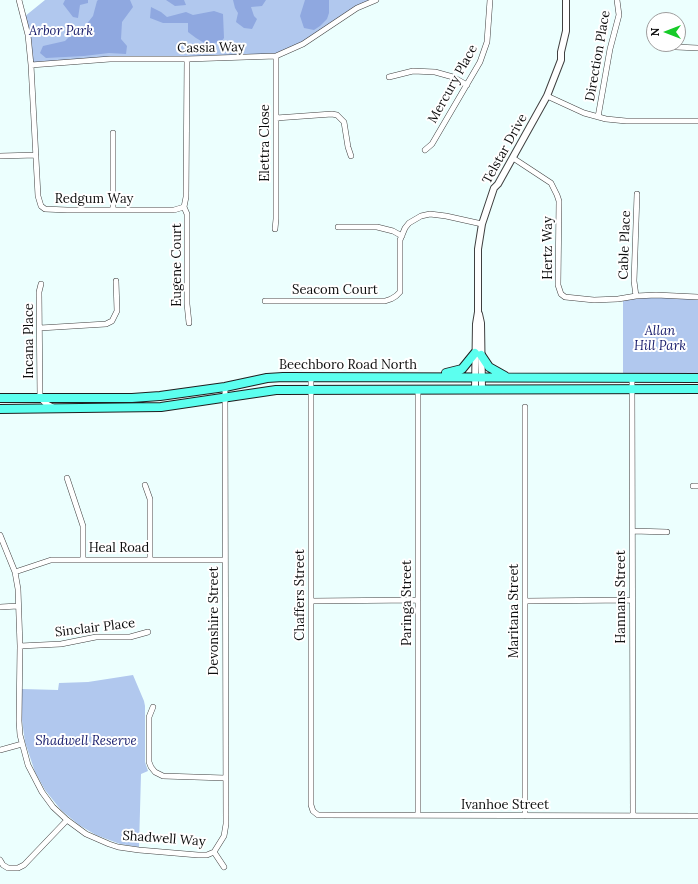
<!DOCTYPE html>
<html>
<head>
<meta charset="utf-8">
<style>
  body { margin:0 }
  #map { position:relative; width:698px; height:884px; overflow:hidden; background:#ecfffe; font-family:Lora,serif }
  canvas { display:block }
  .north { position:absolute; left:646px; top:12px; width:40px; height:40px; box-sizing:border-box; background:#fff; border:1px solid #9e9e9e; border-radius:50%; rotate:270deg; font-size:11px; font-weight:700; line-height:16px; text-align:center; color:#0d0d0d }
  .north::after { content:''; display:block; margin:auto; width:14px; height:18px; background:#16cb28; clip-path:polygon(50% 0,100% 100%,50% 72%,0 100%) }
</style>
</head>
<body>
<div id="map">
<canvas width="698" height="884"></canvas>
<div class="north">N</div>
</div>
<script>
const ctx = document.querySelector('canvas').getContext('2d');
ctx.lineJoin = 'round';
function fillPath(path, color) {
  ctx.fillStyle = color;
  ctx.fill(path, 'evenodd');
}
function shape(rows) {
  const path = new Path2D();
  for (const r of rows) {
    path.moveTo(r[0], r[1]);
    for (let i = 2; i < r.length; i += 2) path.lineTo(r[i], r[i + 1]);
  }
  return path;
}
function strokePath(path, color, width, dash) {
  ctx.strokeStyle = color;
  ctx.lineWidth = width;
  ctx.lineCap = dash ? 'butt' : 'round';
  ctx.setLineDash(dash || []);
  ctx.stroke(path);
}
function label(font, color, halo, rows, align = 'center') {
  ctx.font = font + ' Lora,serif';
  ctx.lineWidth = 4;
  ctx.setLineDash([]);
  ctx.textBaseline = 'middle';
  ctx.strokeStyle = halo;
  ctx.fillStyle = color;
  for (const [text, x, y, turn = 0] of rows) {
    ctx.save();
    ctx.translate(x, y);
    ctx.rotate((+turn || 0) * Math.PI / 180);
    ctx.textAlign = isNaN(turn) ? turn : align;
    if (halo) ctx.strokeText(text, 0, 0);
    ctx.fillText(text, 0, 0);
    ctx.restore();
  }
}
fillPath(shape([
  [45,0,376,0,365,4,284,54,110,59,31,65,24,17],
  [636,296,698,297,698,378,623,378,623,298],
  [133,675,144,701,145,706,145,762,148,771,141,774,139,847,120,844,96,835,79,825,61,810,45,790,35,772,25,742,22,720,22,689,58,690,59,683,88,682]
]), '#b1c8ee');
fillPath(shape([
  [65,0,88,0,88,3,80,5,78,18,73,17,63,4],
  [98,0,130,0,133,7,122,22,121,39,127,46,126,54,109,53,84,56,46,58,40,53,43,46,65,41,69,37,78,35,93,16,97,1],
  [166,0,184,0,186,5,175,6],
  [233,0,266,0,262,6,251,7,254,16,257,19,252,29,244,28,236,22,238,13,235,8],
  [305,0,329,0,329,13,327,19,320,26,314,30,304,28,300,16],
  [151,7,161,12,167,17,186,12,193,15,214,11,223,14,224,38,221,42,206,44,196,38,188,32,188,23,163,23,150,18]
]), '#8fa8e0');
const minor = shape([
  [19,0,28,35,31,65,38,196,41,206,45,209,67,210,174,210,184,207,186,197,187,59],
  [676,47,698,48],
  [31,65,110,59,187,59,276,56,303,44,357,8,376,0],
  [389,77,413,71,435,72,453,77,467,85],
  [547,96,584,113,606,119,626,121,698,121],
  [598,117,610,49,619,15,617,0],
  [276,118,332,114,337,115,344,122,348,147,351,156],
  [113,133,113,210],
  [425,150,432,144,480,62,487,42,490,0],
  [0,156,36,155],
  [513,158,551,183,557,195,559,201,558,285,561,294,565,297,594,300,618,299,636,296,656,295,698,297],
  [184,207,187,214,187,304,189,323],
  [338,227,377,227,393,231,402,236],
  [275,229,276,219,276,56],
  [636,296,634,281,637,194],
  [265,301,385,301,391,299,396,296,400,292,400,240,405,228,409,223,421,216,430,214,446,216,482,224],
  [40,328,106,324,112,321,117,311,116,281],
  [311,378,311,805,313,811,318,815,323,815,698,816],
  [632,378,633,816],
  [40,398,39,292,41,284],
  [40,398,45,403,53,407],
  [525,407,525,816],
  [67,478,83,526,83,559],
  [145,485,150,499,150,559],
  [693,486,698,486],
  [633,531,667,532],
  [0,535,15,572,18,589,20,646,19,721,20,735,28,765,42,792,53,807,67,820,86,834,109,844,118,847,139,850,198,855,207,855,214,852,224,836,226,824,225,387],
  [15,572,51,560,225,560],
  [311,601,418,600],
  [525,601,632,600],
  [0,607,18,606],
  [20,646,61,644,96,637,130,637,148,632],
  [153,707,149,717,149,762,151,767,155,772,163,776,225,778],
  [0,750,22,744],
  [418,815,418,390],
  [214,852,224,867],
  [0,860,3,865,8,868,18,868,24,865,67,820]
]);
const tertiary = shape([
  [479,314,481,323,482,389],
  [475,389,476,324,478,312,478,249,482,224,494,188,498,184,547,96,561,60,561,52,566,31,566,0]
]);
const primary = shape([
  [481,355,489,367,505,376],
  [446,373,462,369,475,353],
  [0,398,132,398,160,396,225,387,267,378,283,377,698,378],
  [0,409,161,407,276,390,698,389]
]);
strokePath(minor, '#404040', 6);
strokePath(tertiary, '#404040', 8);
strokePath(primary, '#1e1e1e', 10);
strokePath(minor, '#fff', 5);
strokePath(tertiary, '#fff', 6);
strokePath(primary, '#5cffef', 8);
label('italic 13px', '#161b6b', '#fff', [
  ["Arbor Park",61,31],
  ["Allan",660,331],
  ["Hill Park",660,346],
  ["Shadwell Reserve",86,741]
]);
label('13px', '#0d0d0d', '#fff', [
  ["Cassia Way",211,48,-1],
  ["Direction Place",598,56,-80],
  ["Mercury Place",453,84,-61],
  ["Elettra Close",265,143,-90],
  ["Telstar Drive",505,149,-61],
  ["Redgum Way",94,199],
  ["Cable Place",625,245,-88],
  ["Hertz Way",548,248,-90],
  ["Eugene Court",177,265,-90],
  ["Seacom Court",335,290],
  ["Incana Place",29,341,-90],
  ["Beechboro Road North",348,365],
  ["Heal Road",119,548],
  ["Chaffers Street",300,595,-90],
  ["Hannans Street",621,597,-90],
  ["Paringa Street",407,603,-90],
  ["Maritana Street",514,611,-90],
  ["Devonshire Street",214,621,-90],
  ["Sinclair Place",95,628,-7],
  ["Ivanhoe Street",505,805],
  ["Shadwell Way",164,839,4]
]);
</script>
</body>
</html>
